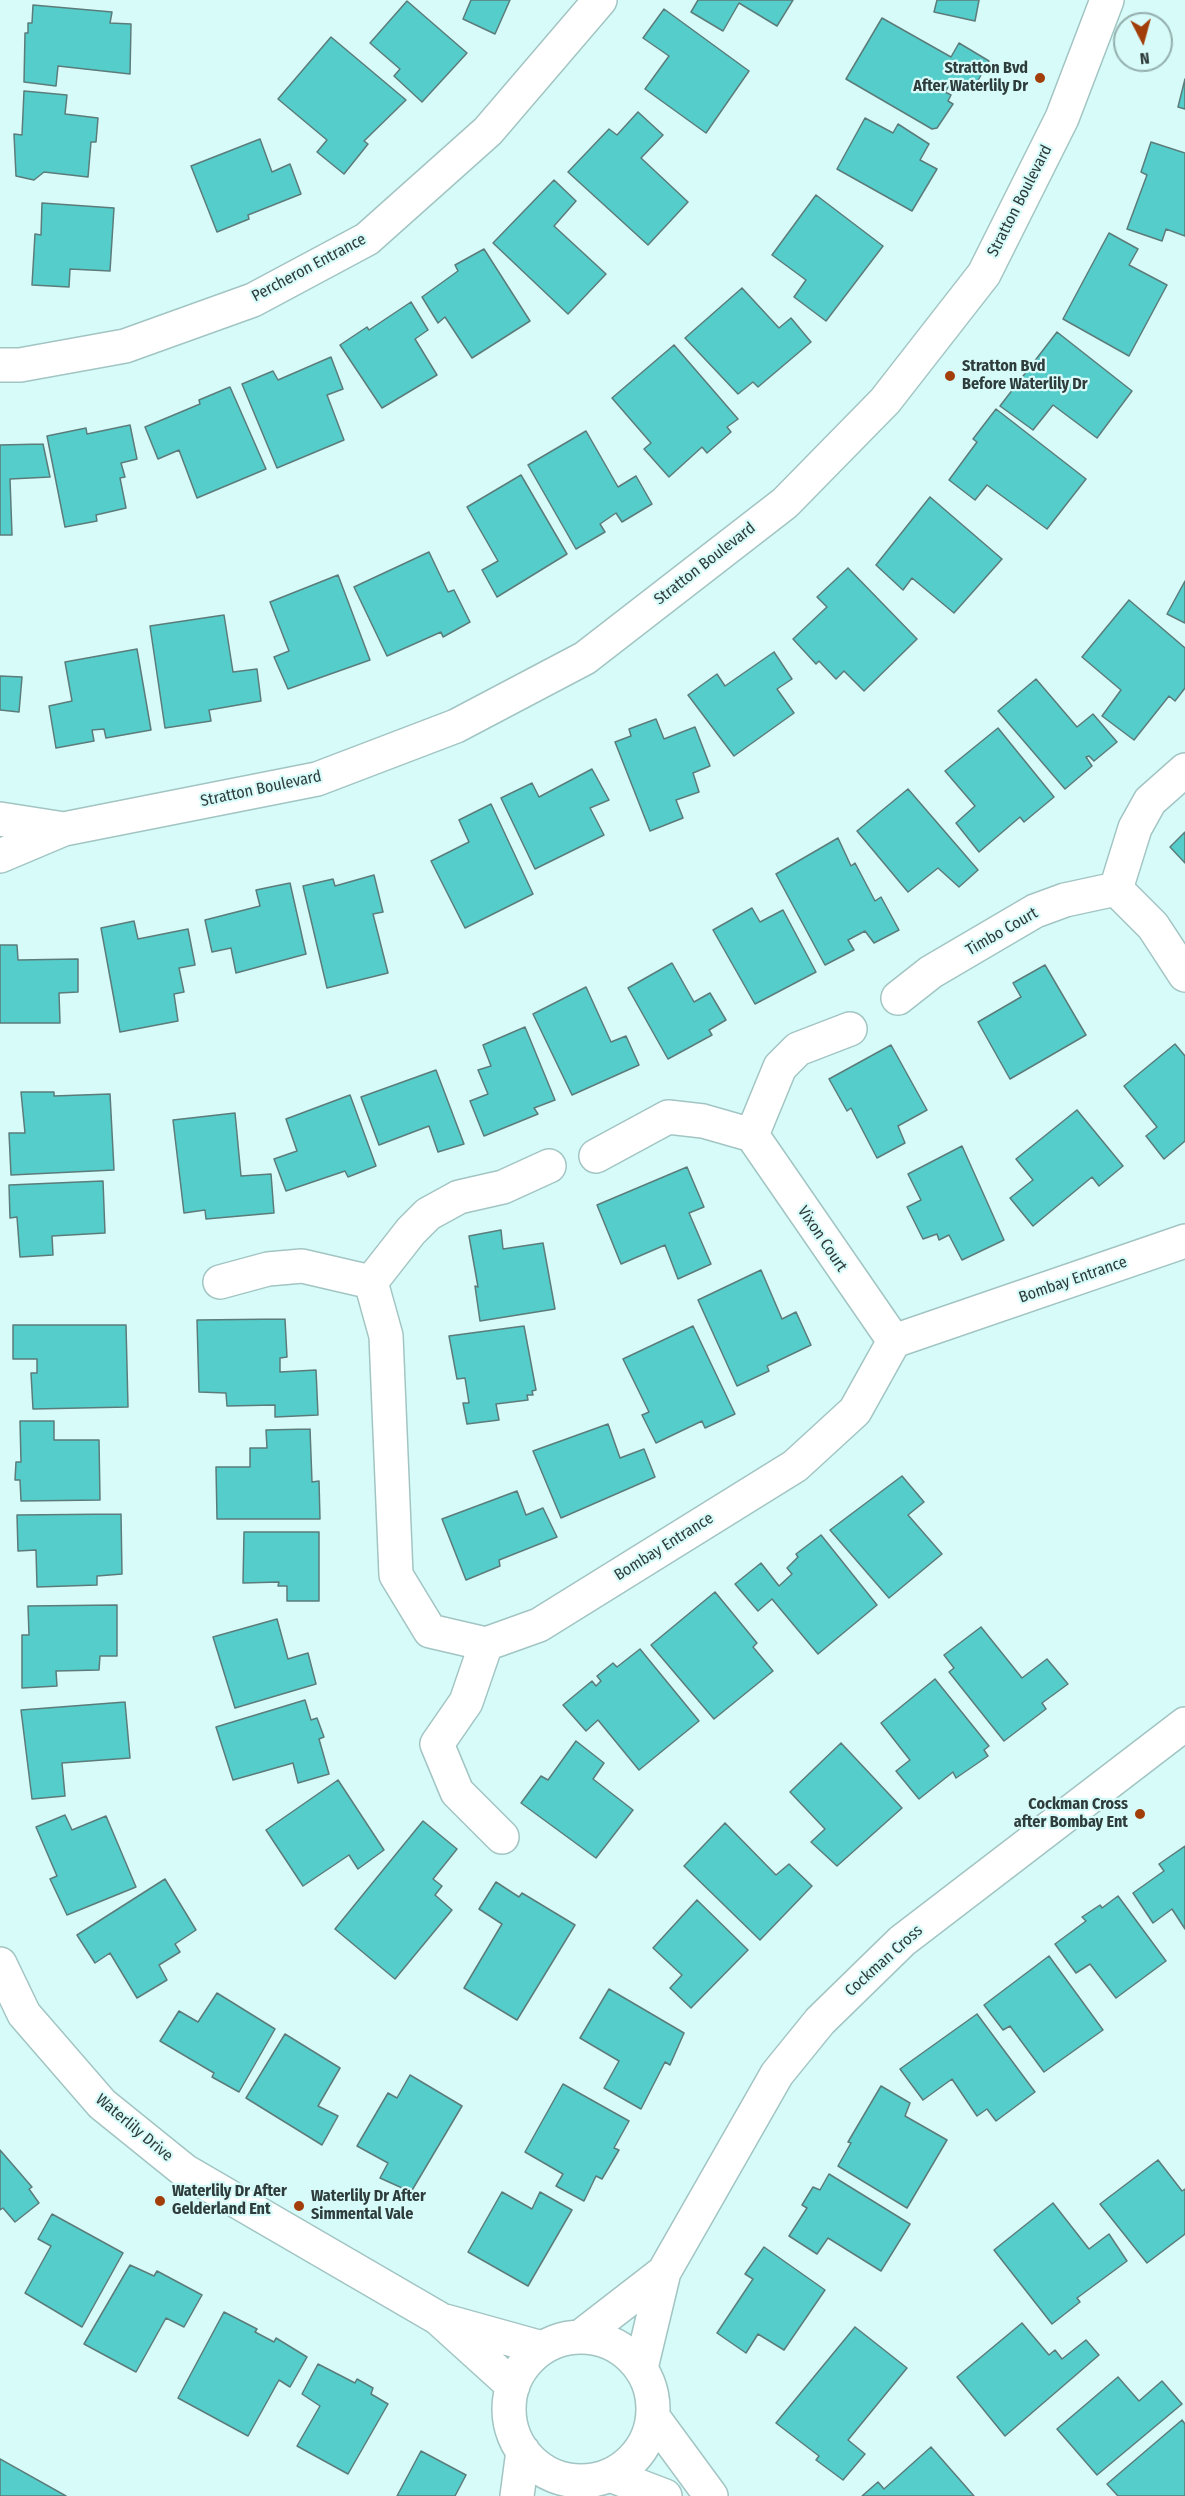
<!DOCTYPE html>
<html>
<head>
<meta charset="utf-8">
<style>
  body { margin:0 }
  #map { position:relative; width:1185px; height:2496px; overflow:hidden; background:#d7fbf9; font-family:"Fira Sans Condensed",sans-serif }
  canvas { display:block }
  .north { position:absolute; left:1113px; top:12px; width:60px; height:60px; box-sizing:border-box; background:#d7fbf9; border:2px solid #93afad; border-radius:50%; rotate:174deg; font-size:16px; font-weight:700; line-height:24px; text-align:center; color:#2e3c3b }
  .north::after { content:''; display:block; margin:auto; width:21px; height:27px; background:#a23e09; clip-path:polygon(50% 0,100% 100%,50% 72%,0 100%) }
</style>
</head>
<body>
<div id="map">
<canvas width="1185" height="2496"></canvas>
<div class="north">N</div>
</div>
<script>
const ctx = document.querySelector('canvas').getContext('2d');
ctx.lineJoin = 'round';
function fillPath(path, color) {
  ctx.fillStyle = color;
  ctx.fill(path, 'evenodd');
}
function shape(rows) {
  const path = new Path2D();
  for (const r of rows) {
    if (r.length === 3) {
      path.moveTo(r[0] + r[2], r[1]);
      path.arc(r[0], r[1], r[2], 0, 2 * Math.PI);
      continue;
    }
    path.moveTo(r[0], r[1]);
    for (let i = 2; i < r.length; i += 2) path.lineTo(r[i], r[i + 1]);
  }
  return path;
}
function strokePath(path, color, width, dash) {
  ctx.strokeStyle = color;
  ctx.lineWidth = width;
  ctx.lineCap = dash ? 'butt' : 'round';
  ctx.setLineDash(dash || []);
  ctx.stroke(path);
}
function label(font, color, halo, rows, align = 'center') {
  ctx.font = font + ' "Fira Sans Condensed",sans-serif';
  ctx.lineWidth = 4.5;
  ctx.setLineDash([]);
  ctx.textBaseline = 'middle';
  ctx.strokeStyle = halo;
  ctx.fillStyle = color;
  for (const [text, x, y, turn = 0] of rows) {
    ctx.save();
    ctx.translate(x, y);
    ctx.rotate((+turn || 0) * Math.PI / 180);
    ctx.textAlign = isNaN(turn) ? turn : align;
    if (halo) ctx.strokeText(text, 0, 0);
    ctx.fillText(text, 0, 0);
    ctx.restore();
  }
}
const building = shape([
  [471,0,510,0,495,34,463,19,471,0],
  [698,0,793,0,777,26,739,3,723,31,691,12,698,0],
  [937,0,979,0,975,21,934,12,937,0],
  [407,1,467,53,422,102,394,76,400,69,370,43,407,1],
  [33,5,112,12,110,23,131,24,130,74,58,66,56,86,24,82,25,33,28,33,28,23,32,23,33,5],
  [664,9,749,71,706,133,645,89,669,56,643,38,664,9],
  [882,18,951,57,959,43,989,61,972,91,952,81,945,92,951,95,948,101,953,104,937,128,932,129,846,79,882,18],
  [331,37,406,100,364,141,368,144,344,174,317,152,327,140,278,99,331,37],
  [1185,79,1185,109,1178,107,1185,79],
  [24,91,67,95,65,114,98,118,96,142,91,142,88,177,44,172,34,180,16,176,14,134,22,135,24,91],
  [638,112,663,135,641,158,688,202,648,245,568,172,609,129,617,135,638,112],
  [865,118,893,133,898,124,929,144,920,160,937,169,912,211,837,169,865,118],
  [260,139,272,172,290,164,301,194,248,215,249,219,217,232,191,166,260,139],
  [1151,142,1185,153,1185,236,1166,229,1162,241,1127,229,1147,175,1141,172,1151,142],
  [554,180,576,201,554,226,606,274,568,314,493,243,554,180],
  [816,195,883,246,826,321,794,297,806,280,772,255,816,195],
  [42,203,114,208,110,271,70,269,69,287,32,285,35,234,41,235,42,203],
  [1109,233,1138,249,1129,265,1167,285,1129,356,1063,319,1109,233],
  [484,249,530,321,472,358,445,317,438,323,422,297,458,271,455,265,484,249],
  [742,288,779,328,791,318,811,342,758,387,753,382,738,394,685,338,742,288],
  [411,302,428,330,415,339,437,375,382,408,340,345,367,327,369,330,411,302],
  [1057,332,1132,391,1097,438,1053,405,1033,430,1000,406,1057,332],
  [674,345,738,419,727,427,731,432,707,453,702,447,669,477,644,449,651,443,612,398,674,345],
  [331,357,343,389,327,395,344,440,277,468,242,384,273,371,278,380,331,357],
  [230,387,266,469,197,498,179,450,158,459,145,427,200,404,199,400,230,387],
  [996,409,1086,479,1047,529,987,485,975,500,949,480,977,442,973,439,996,409],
  [130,425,137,459,121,463,125,477,120,478,126,508,96,515,97,521,65,527,47,436,86,428,87,434,130,425],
  [586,431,618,487,636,476,652,504,622,522,616,513,600,524,605,532,576,549,528,465,586,431],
  [43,444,50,477,10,479,12,535,0,535,0,445,43,444],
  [521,475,567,554,497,597,482,570,498,561,467,507,521,475],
  [930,497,1002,559,954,613,912,578,903,590,876,565,930,497],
  [429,552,448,592,454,590,470,622,443,637,441,632,387,656,354,587,429,552],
  [848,568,917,639,864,691,844,671,836,679,819,661,816,664,793,639,827,607,817,597,848,568],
  [338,575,370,660,288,689,274,657,289,651,270,602,338,575],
  [1185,581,1185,623,1167,614,1185,581],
  [1129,600,1185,648,1185,688,1175,701,1169,696,1134,740,1102,716,1121,690,1082,657,1129,600],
  [224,615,233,672,257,669,261,701,209,710,211,721,165,728,150,626,224,615],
  [137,649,151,730,106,738,104,729,92,730,94,741,56,748,49,706,72,701,65,662,137,649],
  [774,652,792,679,777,689,794,713,734,756,688,695,717,674,725,686,774,652],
  [0,676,22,677,19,712,0,710,0,676],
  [1036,679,1077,727,1093,714,1117,742,1094,761,1089,756,1086,757,1092,766,1065,789,998,711,1036,679],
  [656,719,664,739,695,727,710,766,693,773,699,792,676,800,683,818,650,831,615,742,631,736,629,729,656,719],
  [998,728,1054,797,1024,822,1020,817,979,852,956,823,975,806,945,771,998,728],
  [592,769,609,800,590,808,604,835,535,869,501,798,532,783,539,797,592,769],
  [908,789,978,870,959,887,938,868,908,892,857,831,908,789],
  [491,804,533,894,465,928,431,861,469,842,459,820,491,804],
  [1185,832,1185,863,1170,847,1185,832],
  [838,838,851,866,855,863,875,901,881,897,899,930,874,943,865,931,848,940,854,950,825,965,776,874,838,838],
  [374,875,383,912,373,914,388,973,327,988,303,886,333,879,335,886,374,875],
  [290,883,306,954,236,973,231,948,212,952,205,920,260,906,256,890,290,883],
  [752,908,760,922,783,910,816,972,755,1004,713,930,752,908],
  [134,921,138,939,188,929,195,965,179,968,184,992,174,994,178,1021,120,1032,101,928,134,921],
  [0,945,17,945,18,960,78,959,78,992,59,993,60,1023,0,1023,0,945],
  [672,963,694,1002,710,993,726,1020,709,1030,712,1035,668,1059,628,988,672,963],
  [1045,965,1086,1035,1010,1079,978,1022,1021,997,1013,983,1045,965],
  [586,987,611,1042,626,1036,639,1065,572,1095,533,1014,586,987],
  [525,1027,555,1100,534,1108,538,1114,484,1136,470,1101,488,1094,478,1070,491,1066,483,1045,525,1027],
  [1175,1044,1185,1056,1185,1141,1164,1159,1146,1136,1157,1127,1124,1086,1175,1044],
  [891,1045,927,1110,898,1126,905,1143,877,1158,851,1108,847,1111,829,1079,891,1045],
  [436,1070,464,1144,438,1152,429,1126,379,1145,361,1097,436,1070],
  [21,1092,54,1092,54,1096,110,1094,114,1170,11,1175,9,1133,25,1133,21,1092],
  [350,1095,376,1166,348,1177,345,1171,286,1191,274,1159,297,1151,286,1119,350,1095],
  [1077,1110,1123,1166,1099,1186,1092,1177,1033,1226,1010,1198,1033,1180,1016,1159,1077,1110],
  [235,1113,241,1176,271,1174,274,1213,206,1219,205,1210,184,1213,173,1120,235,1113],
  [962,1146,1004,1240,962,1260,949,1235,939,1240,937,1234,923,1239,907,1207,921,1200,908,1174,962,1146],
  [687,1167,704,1207,689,1213,711,1264,678,1279,665,1245,621,1264,597,1205,687,1167],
  [103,1181,105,1233,52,1236,53,1255,20,1257,17,1217,10,1218,9,1185,103,1181],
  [501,1230,503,1249,543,1243,555,1309,480,1321,475,1286,478,1287,469,1236,501,1230],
  [761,1270,782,1319,796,1312,811,1345,767,1366,769,1371,737,1386,698,1300,761,1270],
  [285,1319,287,1357,280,1358,280,1372,316,1370,318,1415,275,1417,275,1405,227,1406,226,1393,199,1392,197,1320,285,1319],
  [13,1325,126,1325,128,1407,33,1409,31,1373,37,1373,37,1359,13,1359,13,1325],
  [524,1326,536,1390,532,1391,533,1395,527,1395,528,1400,496,1404,499,1420,467,1424,463,1403,469,1403,465,1378,457,1379,449,1336,524,1326],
  [693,1326,735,1414,705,1428,702,1421,656,1443,642,1415,649,1412,623,1359,693,1326],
  [20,1421,54,1421,54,1440,99,1440,100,1500,21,1501,20,1480,15,1480,16,1462,21,1462,20,1421],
  [608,1424,620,1458,644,1449,655,1477,561,1518,533,1451,608,1424],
  [310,1429,312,1482,319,1481,320,1519,217,1519,216,1467,250,1467,250,1448,267,1448,266,1430,310,1429],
  [902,1476,924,1502,908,1515,942,1554,889,1598,830,1530,902,1476],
  [517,1491,526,1515,543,1508,557,1537,499,1560,500,1566,466,1580,442,1519,517,1491],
  [121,1514,122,1574,97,1576,97,1585,37,1587,36,1550,18,1551,17,1515,121,1514],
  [244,1532,319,1532,319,1601,287,1601,287,1586,278,1586,279,1582,243,1583,244,1532],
  [821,1535,877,1605,818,1654,772,1599,758,1611,735,1584,761,1563,779,1586,792,1574,787,1568,798,1557,796,1554,821,1535],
  [715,1592,757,1643,753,1647,773,1671,714,1719,651,1645,715,1592],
  [117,1605,117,1656,100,1656,99,1670,56,1671,57,1686,22,1688,22,1635,29,1635,28,1606,117,1605],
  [277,1619,288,1659,308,1653,316,1684,235,1708,213,1637,277,1619],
  [981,1627,1022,1678,1047,1659,1068,1684,1042,1703,1046,1709,1004,1741,949,1672,954,1668,944,1655,981,1627],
  [640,1649,699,1721,639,1770,598,1720,586,1731,563,1705,592,1681,596,1686,601,1681,597,1676,613,1663,617,1667,640,1649],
  [935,1679,989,1746,984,1750,988,1756,956,1778,953,1772,919,1799,896,1771,910,1760,881,1723,935,1679],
  [305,1700,311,1720,317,1718,324,1737,319,1739,329,1774,298,1783,293,1763,233,1780,216,1727,305,1700],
  [125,1702,130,1758,62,1763,65,1796,32,1799,21,1710,125,1702],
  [576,1741,604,1763,593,1779,633,1810,596,1858,521,1803,541,1776,548,1780,576,1741],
  [841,1743,902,1808,837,1866,811,1842,825,1829,790,1792,841,1743],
  [338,1780,384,1850,358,1869,349,1855,303,1886,266,1830,338,1780],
  [65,1815,72,1830,106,1816,136,1887,67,1915,50,1879,57,1876,36,1827,65,1815],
  [423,1821,457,1849,433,1879,442,1886,435,1895,452,1910,395,1979,335,1929,423,1821],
  [725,1823,776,1875,789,1864,812,1886,760,1940,684,1866,725,1823],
  [1185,1846,1185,1929,1172,1909,1153,1923,1133,1893,1164,1871,1159,1864,1185,1846],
  [165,1879,196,1930,175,1944,180,1952,159,1965,167,1980,137,1998,110,1953,95,1963,77,1935,165,1879],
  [496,1882,519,1897,522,1893,575,1925,517,2020,464,1988,502,1924,479,1909,496,1882],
  [1118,1896,1166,1961,1116,1998,1090,1964,1076,1973,1055,1944,1086,1921,1082,1917,1100,1905,1102,1908,1118,1896],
  [697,1900,748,1950,691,2008,670,1988,682,1975,653,1948,697,1900],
  [1049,1956,1103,2030,1044,2072,1010,2026,1003,2030,984,2005,1049,1956],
  [609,1989,684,2033,670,2065,665,2062,641,2109,604,2088,619,2061,580,2038,609,1989],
  [217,1993,275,2029,239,2092,212,2077,214,2073,160,2041,179,2011,198,2022,217,1993],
  [977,2014,1035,2092,996,2121,987,2109,977,2116,952,2079,923,2100,900,2069,977,2014],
  [285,2034,340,2068,318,2106,338,2116,322,2145,246,2098,285,2034],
  [410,2075,462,2106,411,2192,380,2178,388,2163,357,2146,388,2093,397,2098,410,2075],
  [563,2084,629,2121,614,2148,619,2150,602,2179,596,2176,584,2201,556,2186,563,2174,525,2152,563,2084],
  [881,2086,910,2103,905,2116,947,2140,907,2208,838,2166,851,2143,848,2142,881,2086],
  [0,2150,32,2187,29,2189,39,2203,15,2222,3,2208,0,2210,0,2150],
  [1158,2160,1182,2191,1185,2189,1185,2234,1147,2263,1100,2204,1158,2160],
  [829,2174,910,2224,881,2271,828,2238,817,2254,789,2236,807,2208,802,2205,813,2187,820,2190,829,2174],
  [502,2192,532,2209,540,2192,572,2210,528,2286,468,2252,502,2192],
  [1053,2203,1089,2249,1109,2234,1127,2261,1077,2298,1080,2302,1052,2324,994,2250,1053,2203],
  [52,2214,123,2253,82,2327,25,2293,51,2246,38,2239,52,2214],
  [764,2247,825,2290,784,2350,758,2334,746,2353,717,2333,753,2279,745,2274,764,2247],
  [130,2265,154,2276,157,2271,202,2295,184,2327,166,2318,136,2372,84,2344,130,2265],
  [224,2312,257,2329,255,2332,274,2342,276,2338,307,2357,290,2387,279,2380,248,2436,178,2398,224,2312],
  [1022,2323,1049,2355,1055,2350,1062,2359,1086,2340,1099,2355,1005,2436,957,2377,1022,2323],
  [855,2327,907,2368,848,2440,865,2454,843,2480,816,2460,819,2456,776,2423,855,2327],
  [318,2364,355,2383,357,2379,373,2388,371,2394,388,2404,348,2474,297,2446,320,2406,302,2394,318,2364],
  [1118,2377,1139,2401,1162,2381,1182,2404,1097,2475,1057,2429,1118,2377],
  [1182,2420,1185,2424,1185,2496,1118,2496,1107,2484,1182,2420],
  [931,2447,974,2496,862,2496,878,2482,884,2489,931,2447],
  [421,2451,466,2475,455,2496,397,2496,421,2451],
  [0,2459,66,2496,0,2496,0,2459]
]);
fillPath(building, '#55cecb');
strokePath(building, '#5b7c7a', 1.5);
const minor = shape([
  [0,365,20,365,125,346,253,300,367,239,488,131,600,0],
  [0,819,64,829],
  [0,856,64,829,317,779,456,726,585,658,785,503,885,401,984,274,1062,118,1107,0],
  [1116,889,1135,828,1150,801,1185,770],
  [1116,889,1153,926,1185,975],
  [898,998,931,972,1035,911,1065,900,1116,889],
  [752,1135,780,1067,798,1049,850,1029],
  [596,1156,668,1117,703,1121,752,1135,894,1341],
  [220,1282,268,1269,302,1266,371,1282,411,1231,428,1214,459,1197,503,1187,549,1166],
  [371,1282,386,1336,396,1575,430,1631,486,1644,539,1625,795,1466,855,1411,894,1341,1185,1241],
  [486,1644,466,1702,437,1744,457,1792,502,1837],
  [0,1964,24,2014,102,2104,185,2171,438,2318,513,2386],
  [445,2321,542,2348],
  [580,2337,664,2272],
  [581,2409,72],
  [641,2368,664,2272,777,2074,820,2021,902,1941,1185,1724],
  [653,2417,711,2496],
  [610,2475,665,2496],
  [517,2496,523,2451]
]);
strokePath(minor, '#a2c5c3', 36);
strokePath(minor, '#fff', 33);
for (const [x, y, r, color] of [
  [1040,78,6,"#a23e09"],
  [950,376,6,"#a23e09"],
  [1140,1814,6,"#a23e09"],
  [160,2201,6,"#a23e09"],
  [299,2206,6,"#a23e09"]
]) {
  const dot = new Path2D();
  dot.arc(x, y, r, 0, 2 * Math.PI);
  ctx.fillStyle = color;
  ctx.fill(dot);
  strokePath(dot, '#d7fbf9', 2);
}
label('bold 16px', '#2e3c3b', '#d7fbf9', [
  ["Stratton Bvd",1028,69,"right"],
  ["After Waterlily Dr",1028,87,"right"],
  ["Stratton Bvd",962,367],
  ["Before Waterlily Dr",962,385],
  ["Cockman Cross",1128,1805,"right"],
  ["after Bombay Ent",1128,1823,"right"],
  ["Waterlily Dr After",172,2192],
  ["Gelderland Ent",172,2210],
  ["Waterlily Dr After",311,2197],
  ["Simmental Vale",311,2215]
], 'left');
label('16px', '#2e3c3b', '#d7fbf9', [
  ["Stratton Boulevard",1020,201,-63],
  ["Percheron Entrance",309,268,-28],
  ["Stratton Boulevard",705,564,-38],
  ["Stratton Boulevard",261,789,-12],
  ["Timbo Court",1002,932,-30],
  ["Vixon Court",822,1239,56],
  ["Bombay Entrance",1073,1280,-19],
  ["Bombay Entrance",664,1547,-32],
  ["Cockman Cross",884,1961,-42],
  ["Waterlily Drive",134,2128,40]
]);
</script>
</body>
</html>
